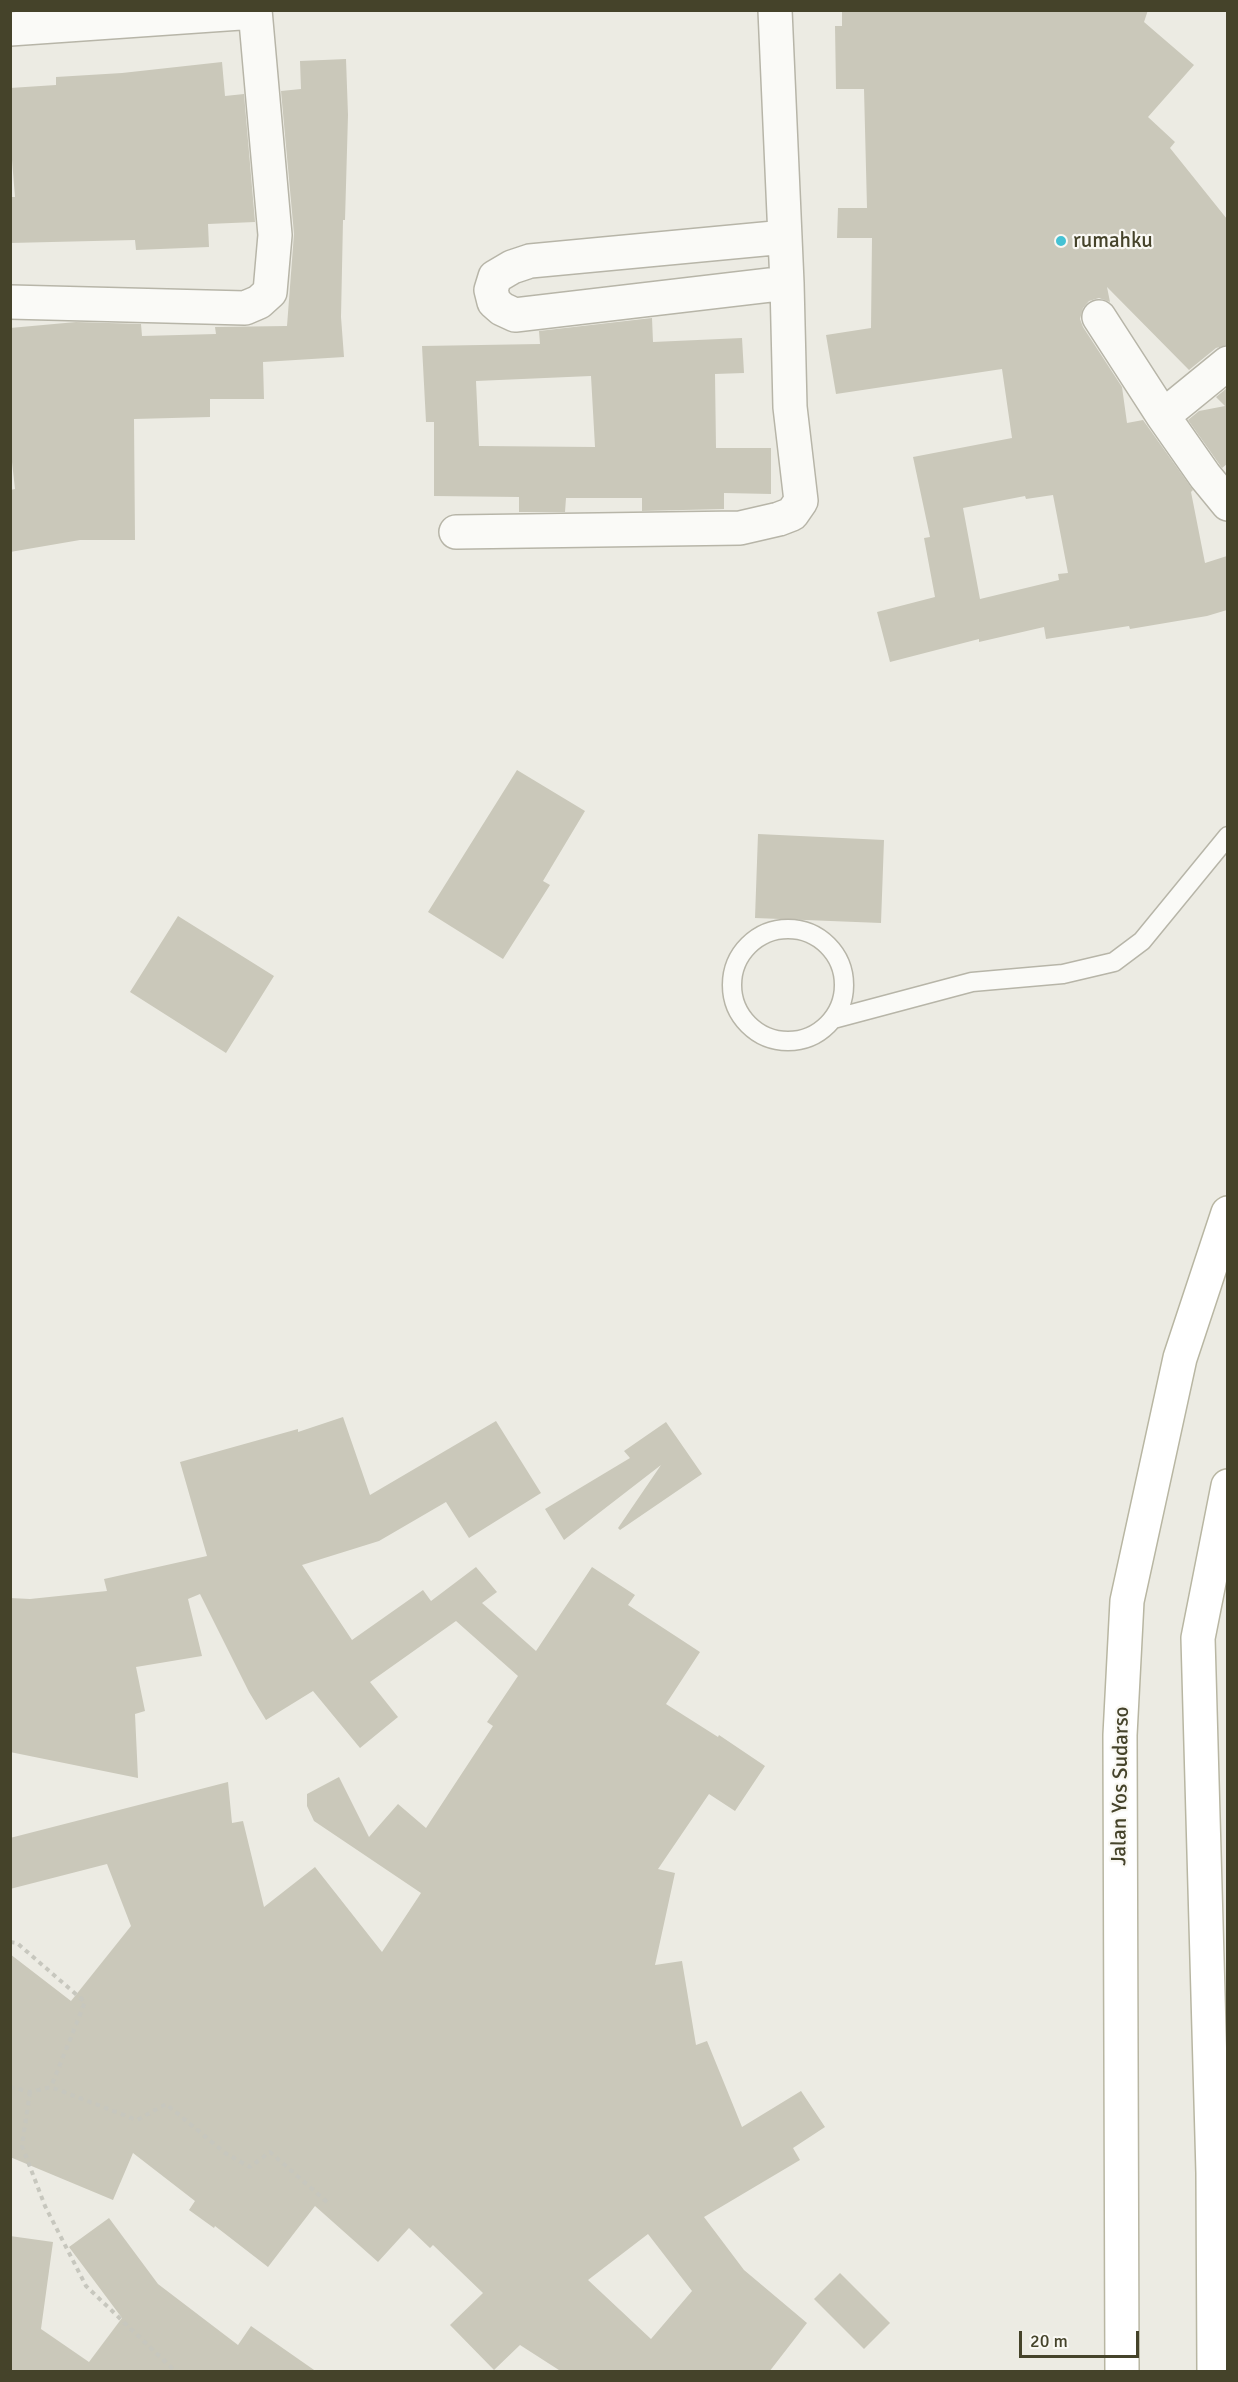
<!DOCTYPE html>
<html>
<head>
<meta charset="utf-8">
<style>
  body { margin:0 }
  #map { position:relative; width:1238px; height:2382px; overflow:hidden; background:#ecebe3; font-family:Signika,sans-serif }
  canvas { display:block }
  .frame { position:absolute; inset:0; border:12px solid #45432a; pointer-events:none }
  .scale { position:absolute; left:1019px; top:2331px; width:120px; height:27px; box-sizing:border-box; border:3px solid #45432a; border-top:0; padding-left:8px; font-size:18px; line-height:21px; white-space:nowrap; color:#45432a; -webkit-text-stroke:4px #f9f8f3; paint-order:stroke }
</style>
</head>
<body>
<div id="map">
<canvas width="1238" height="2382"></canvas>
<div class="frame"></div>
<div class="scale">20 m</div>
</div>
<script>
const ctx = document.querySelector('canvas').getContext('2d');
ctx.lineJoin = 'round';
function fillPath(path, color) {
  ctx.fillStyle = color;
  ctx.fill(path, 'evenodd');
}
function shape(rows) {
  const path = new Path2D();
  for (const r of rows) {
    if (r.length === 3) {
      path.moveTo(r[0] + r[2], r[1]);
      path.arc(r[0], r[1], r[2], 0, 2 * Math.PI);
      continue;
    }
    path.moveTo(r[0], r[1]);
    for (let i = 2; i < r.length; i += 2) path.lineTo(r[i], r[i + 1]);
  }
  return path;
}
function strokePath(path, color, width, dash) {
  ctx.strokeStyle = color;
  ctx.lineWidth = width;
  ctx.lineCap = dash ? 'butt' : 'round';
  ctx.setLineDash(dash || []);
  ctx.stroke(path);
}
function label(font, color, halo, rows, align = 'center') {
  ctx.font = font + ' Signika,sans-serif';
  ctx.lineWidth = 4.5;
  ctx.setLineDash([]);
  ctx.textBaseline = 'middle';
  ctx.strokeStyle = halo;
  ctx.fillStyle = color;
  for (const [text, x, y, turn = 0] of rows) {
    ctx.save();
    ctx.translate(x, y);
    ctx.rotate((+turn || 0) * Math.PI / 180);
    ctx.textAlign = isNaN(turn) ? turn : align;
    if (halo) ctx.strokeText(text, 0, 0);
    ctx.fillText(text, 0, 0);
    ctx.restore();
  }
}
fillPath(shape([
  [842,10,1148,10,1144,22,1194,65,1148,117,1175,142,1170,148,1227,219,1227,345,1216,348,1189,370,1107,287,1110,302,1099,298,1089,301,1083,308,1080,319,1083,327,1122,387,1127,423,1143,420,1193,490,1191,492,1205,563,1227,556,1227,610,1207,616,1130,629,1129,626,1046,639,1044,627,979,642,979,639,890,662,877,612,935,597,924,538,930,537,913,457,1012,438,1002,369,836,394,826,335,871,328,872,238,837,238,838,208,867,208,864,89,836,89,835,26,842,26],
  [1053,495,1068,573,1058,574,1059,580,980,599,963,508,1025,496,1026,499],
  [346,59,348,115,345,220,343,220,341,317,344,357,263,362,264,399,210,399,210,417,134,419,135,540,80,540,10,552,10,490,15,489,10,444,10,328,76,322,141,324,142,336,216,334,215,327,287,326,294,234,281,91,301,89,300,61],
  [222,62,225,96,244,94,255,222,208,224,209,247,136,250,135,240,10,243,10,197,15,197,10,135,10,88,56,85,56,77,122,73],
  [652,318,653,342,742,338,744,373,715,374,716,448,771,448,771,494,724,493,724,509,642,511,642,498,566,498,565,512,519,512,519,497,434,496,434,422,426,422,422,346,540,344,539,331],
  [591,376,595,447,479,446,476,381],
  [1227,388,1227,464,1222,468,1188,420,1199,411,1225,406,1216,397],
  [517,770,585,811,543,881,550,885,503,959,428,912],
  [758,834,884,840,881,923,755,918],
  [178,916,274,976,226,1053,130,992],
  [343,1417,370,1495,496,1421,541,1493,469,1538,446,1502,379,1541,302,1565,352,1640,423,1590,431,1601,476,1567,497,1592,482,1603,536,1651,592,1567,635,1595,628,1605,700,1652,666,1704,718,1737,719,1735,765,1766,735,1811,709,1794,658,1869,675,1873,655,1965,682,1961,696,2045,707,2041,742,2127,801,2091,825,2127,793,2148,800,2160,704,2217,744,2270,807,2323,769,2372,562,2372,520,2345,494,2370,450,2325,483,2293,433,2245,430,2248,409,2228,378,2262,315,2206,268,2267,215,2226,214,2228,189,2210,195,2201,133,2153,113,2200,10,2157,10,1954,71,2001,131,1926,107,1864,10,1889,10,1838,228,1782,232,1823,243,1821,264,1907,315,1867,382,1952,421,1893,314,1821,307,1806,307,1794,339,1777,369,1837,398,1804,426,1828,493,1726,487,1722,518,1676,456,1621,370,1682,398,1717,360,1748,313,1691,266,1720,249,1692,200,1594,188,1599,202,1656,136,1667,145,1711,135,1714,138,1778,10,1752,10,1598,30,1599,107,1591,104,1579,207,1556,180,1462,298,1429,298,1432],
  [648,2234,692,2291,651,2339,588,2280],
  [666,1422,702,1474,620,1530,618,1528,661,1465,564,1540,545,1509,630,1458,624,1451],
  [109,2218,158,2284,238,2345,251,2326,317,2372,10,2372,10,2236,53,2242,41,2329,89,2362,122,2318,69,2247],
  [840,2273,890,2323,864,2349,814,2299]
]), '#cac8ba');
const service = shape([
  [788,985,56],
  [833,1019,972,982,1063,974,1114,962,1142,941,1228,836]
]);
const minor = shape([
  [10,29,255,12],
  [785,237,530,261,512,267,495,277,491,290,494,302,502,309,515,315,787,283],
  [10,302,245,308,259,302,270,292,275,235,255,10],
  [1099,317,1163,416,1205,476,1228,504],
  [1163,416,1228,363],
  [456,532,740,528,779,519,792,514,801,501,790,407,787,283,775,10]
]);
const primary = shape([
  [1122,2372,1120,1735,1127,1601,1180,1358,1228,1213],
  [1214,2372,1213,2173,1198,1638,1228,1486]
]);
strokePath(service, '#b7b5a8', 21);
strokePath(minor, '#b7b5a8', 36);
strokePath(primary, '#b8b6a2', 36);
strokePath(shape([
  [10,1942,17,1943,85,2002,51,2087],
  [10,2087,30,2092,51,2087,137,2120,166,2104,225,2153,250,2167,270,2152,327,2202],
  [30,2092,22,2146,45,2206,86,2286,176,2372]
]), '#c7c7be', 4, [4.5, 4.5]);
strokePath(service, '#fafaf7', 18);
strokePath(minor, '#fafaf7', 33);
strokePath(primary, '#fff', 33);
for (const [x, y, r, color] of [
  [1061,241,6,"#45c2d4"]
]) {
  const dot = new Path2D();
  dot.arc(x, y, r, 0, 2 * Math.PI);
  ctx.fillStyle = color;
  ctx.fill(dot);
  strokePath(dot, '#f9f8f3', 2);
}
label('21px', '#45432a', '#f9f8f3', [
  ["rumahku",1073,241]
], 'left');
label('21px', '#45432a', '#f9f8f3', [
  ["Jalan Yos Sudarso",1121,1786,-89]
]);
</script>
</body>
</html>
